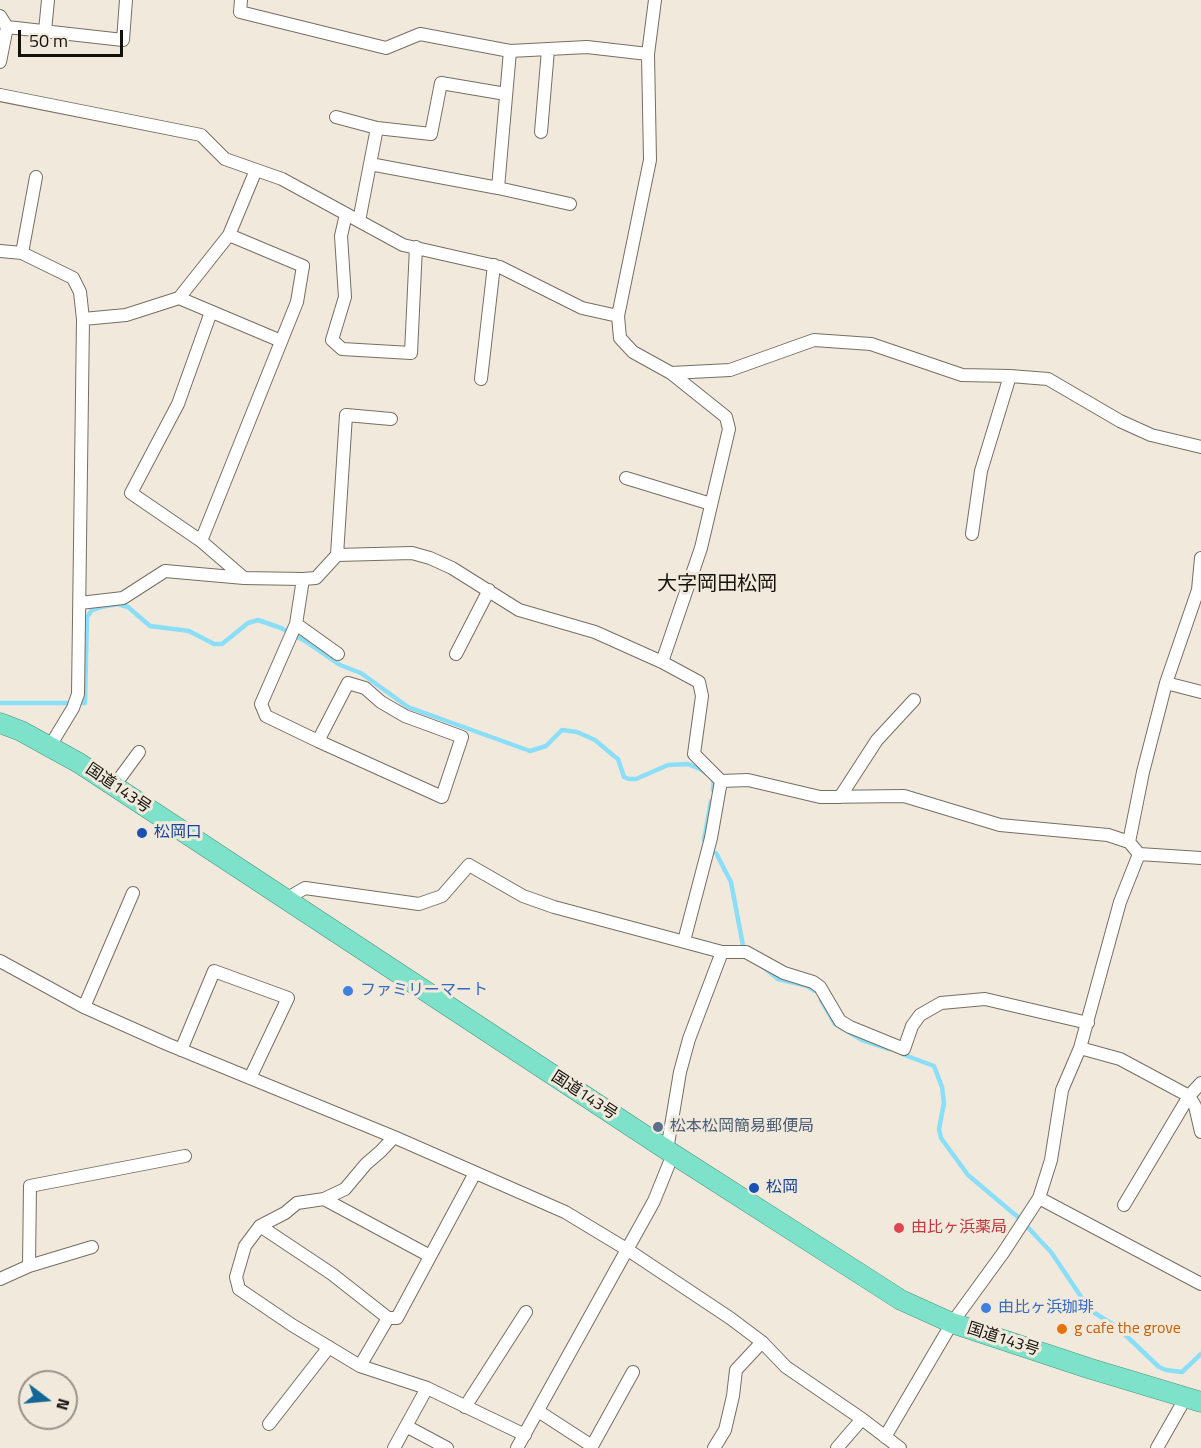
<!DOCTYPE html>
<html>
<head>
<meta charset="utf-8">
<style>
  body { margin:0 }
  #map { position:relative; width:1201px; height:1448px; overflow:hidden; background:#f1eadc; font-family:"Titillium Web",sans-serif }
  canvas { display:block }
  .north { position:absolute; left:18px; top:1370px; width:60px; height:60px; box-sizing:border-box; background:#f1eadc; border:2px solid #989389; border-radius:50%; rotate:106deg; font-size:16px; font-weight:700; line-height:24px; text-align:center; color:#13110c }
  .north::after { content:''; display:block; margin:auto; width:21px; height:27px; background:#136798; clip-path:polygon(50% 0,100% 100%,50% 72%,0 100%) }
  .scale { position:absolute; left:18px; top:30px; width:105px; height:27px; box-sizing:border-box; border:3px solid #13110c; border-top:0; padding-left:8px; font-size:18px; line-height:21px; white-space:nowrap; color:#13110c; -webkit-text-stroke:4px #f1eadc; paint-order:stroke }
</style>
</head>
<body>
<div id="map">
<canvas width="1201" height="1448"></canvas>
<div class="north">N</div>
<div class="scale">50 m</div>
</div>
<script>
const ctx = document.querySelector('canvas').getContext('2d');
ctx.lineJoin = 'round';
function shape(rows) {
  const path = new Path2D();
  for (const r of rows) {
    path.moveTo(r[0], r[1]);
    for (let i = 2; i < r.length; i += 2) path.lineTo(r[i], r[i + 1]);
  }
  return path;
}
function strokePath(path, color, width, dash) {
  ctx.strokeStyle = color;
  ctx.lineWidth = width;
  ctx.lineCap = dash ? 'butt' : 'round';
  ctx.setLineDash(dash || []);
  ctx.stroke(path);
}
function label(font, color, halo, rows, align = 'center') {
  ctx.font = font + ' "Titillium Web","Noto Sans JP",sans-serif';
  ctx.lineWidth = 6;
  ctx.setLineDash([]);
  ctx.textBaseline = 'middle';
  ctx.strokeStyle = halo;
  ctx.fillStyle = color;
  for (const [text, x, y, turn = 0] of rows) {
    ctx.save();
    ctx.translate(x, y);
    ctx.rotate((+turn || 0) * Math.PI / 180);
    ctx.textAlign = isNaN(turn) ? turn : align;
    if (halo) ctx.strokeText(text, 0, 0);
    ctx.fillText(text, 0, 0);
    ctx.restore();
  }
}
strokePath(shape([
  [0,703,85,703,87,617,92,610,101,607,118,604,128,607,150,626,189,631,214,644,222,644,248,623,258,620,281,628,305,641,340,665,361,673,408,707,530,751,546,746,562,730,577,732,595,740,614,756,618,759,624,777,629,779,636,779,668,765,688,764,700,769,714,779,713,790],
  [704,840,711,801],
  [716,853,731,882,744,951],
  [763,967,778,979,807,986,815,991],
  [821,1000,835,1024,862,1040,889,1049],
  [902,1054,934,1066,942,1087,944,1103,939,1129,941,1138,968,1175,1019,1218,1051,1252,1090,1310,1117,1327,1159,1367,1166,1370,1182,1372,1201,1354]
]), '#8adef8', 4.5);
const minor = shape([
  [241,0,240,12,386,48,420,34,510,51,587,47,648,54],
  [655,0,648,54,650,160,618,316,620,338,633,352,671,373,726,417,729,429,701,548,662,662],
  [0,16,7,27,123,40,126,0],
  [45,31,48,0],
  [0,62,7,27],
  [0,95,201,135,225,159,282,179,403,245,500,267,582,308,618,316],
  [336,117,377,128],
  [541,132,548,50],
  [370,164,377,128,431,134,441,83,506,94],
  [498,188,510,51],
  [346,214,341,236,345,297,332,340,342,349,411,353,416,247],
  [359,221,370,164,498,188,570,204],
  [229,235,303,266,297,302,201,541,244,578],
  [0,251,22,253,73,278,80,292,83,319,78,694,73,708,50,746],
  [22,253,36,177],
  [179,298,281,341],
  [83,319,126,315,179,298,229,235,256,170],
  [671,373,730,370,814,340,871,344,962,375,1010,376,1048,379,1120,421,1151,435,1201,447],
  [481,379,494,265],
  [626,478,711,504],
  [972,534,981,471,1010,376],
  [201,541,131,493,178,404,211,312],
  [337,555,346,415,391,419],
  [1201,558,1198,590,1166,683,1143,772,1129,842,1139,854,1201,858],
  [303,579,296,624,261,704,266,716,318,741,442,797,462,737,405,716,381,702,365,688,348,683,318,741],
  [80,603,123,598,165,571,244,578,303,579,316,578,337,555,412,553,430,558,452,568,519,610,595,632,662,662,699,682,702,696,694,754,721,781,748,780,820,797,904,796,1000,825,1108,835,1129,842],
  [296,624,338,654],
  [456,654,489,590],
  [1166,683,1201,692],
  [114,786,139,752],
  [840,797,877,740,914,700],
  [286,899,305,888,419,904,442,896,469,865,523,896,554,907,722,952,746,952,784,973,813,982,820,987,840,1021,850,1027,904,1049,912,1026,920,1015,941,1003,985,999,1088,1023],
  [684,941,711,838,721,781],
  [0,961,84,1007,167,1044,394,1137,565,1212,628,1250,730,1318,762,1342,786,1367,862,1419,900,1448],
  [84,1007,133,893],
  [1080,1048,1120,1059,1189,1096,1201,1083],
  [181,1050,214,971,288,998,250,1078],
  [394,1137,381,1151,366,1164,345,1189,324,1199,297,1203,285,1213,260,1226,245,1246,236,1277,239,1289,292,1325,360,1366,427,1388,525,1435],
  [667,1150,680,1072,689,1039,722,952],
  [1039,1198,1201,1284],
  [324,1199,430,1256],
  [1124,1205,1189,1096,1195,1106,1201,1132],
  [260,1226,332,1274,388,1318],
  [29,1266,30,1186,185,1156],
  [0,1279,29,1266,92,1247],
  [360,1366,388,1318,397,1318,475,1173],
  [465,1407,526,1312],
  [538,1411,592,1446],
  [269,1424,329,1347],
  [406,1426,447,1448],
  [885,1437,952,1323,1003,1253,1039,1198,1051,1160,1062,1090,1080,1048,1120,902,1139,854],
  [394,1448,427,1388],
  [517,1448,654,1201,673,1154],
  [591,1448,633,1372],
  [714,1448,725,1430,733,1396,736,1370,762,1342],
  [837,1448,862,1419],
  [1157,1448,1186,1397]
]);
const trunk = shape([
  [0,723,21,731,79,763,673,1154,901,1300,952,1323,1088,1368,1201,1402]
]);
strokePath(minor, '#756f62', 14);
strokePath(trunk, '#43947e', 21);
strokePath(minor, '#fff', 12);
strokePath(trunk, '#7ee2ca', 20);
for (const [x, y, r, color] of [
  [142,833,6,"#1a4fb4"],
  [348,991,6,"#3f7fe0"],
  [658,1127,6,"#5c6f8a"],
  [754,1188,6,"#1a4fb4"],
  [899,1228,6,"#e0444e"],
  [986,1308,6,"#3f7fe0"],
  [1062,1329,6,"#e8710a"]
]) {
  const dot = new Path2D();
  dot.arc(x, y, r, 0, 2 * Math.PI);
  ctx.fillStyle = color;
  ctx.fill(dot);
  strokePath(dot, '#f1eadc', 2);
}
label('16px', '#13110c', '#f1eadc', [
  ["国道143号",118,789,34],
  ["国道143号",584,1096,33],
  ["国道143号",1003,1340,18]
]);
label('16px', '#164399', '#f1eadc', [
  ["松岡口",154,833],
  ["松岡",766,1188]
], 'left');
label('16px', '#366cbe', '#f1eadc', [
  ["ファミリーマート",360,991],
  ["由比ヶ浜珈琲",998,1308]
], 'left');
label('16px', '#4e5e75', '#f1eadc', [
  ["松本松岡簡易郵便局",670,1127]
], 'left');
label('16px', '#be3a42', '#f1eadc', [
  ["由比ヶ浜薬局",911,1228]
], 'left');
label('16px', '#c56008', '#f1eadc', [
  ["g cafe the grove",1074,1329]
], 'left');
label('20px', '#13110c', '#f1eadc', [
  ["大字岡田松岡",717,585]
]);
</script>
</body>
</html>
